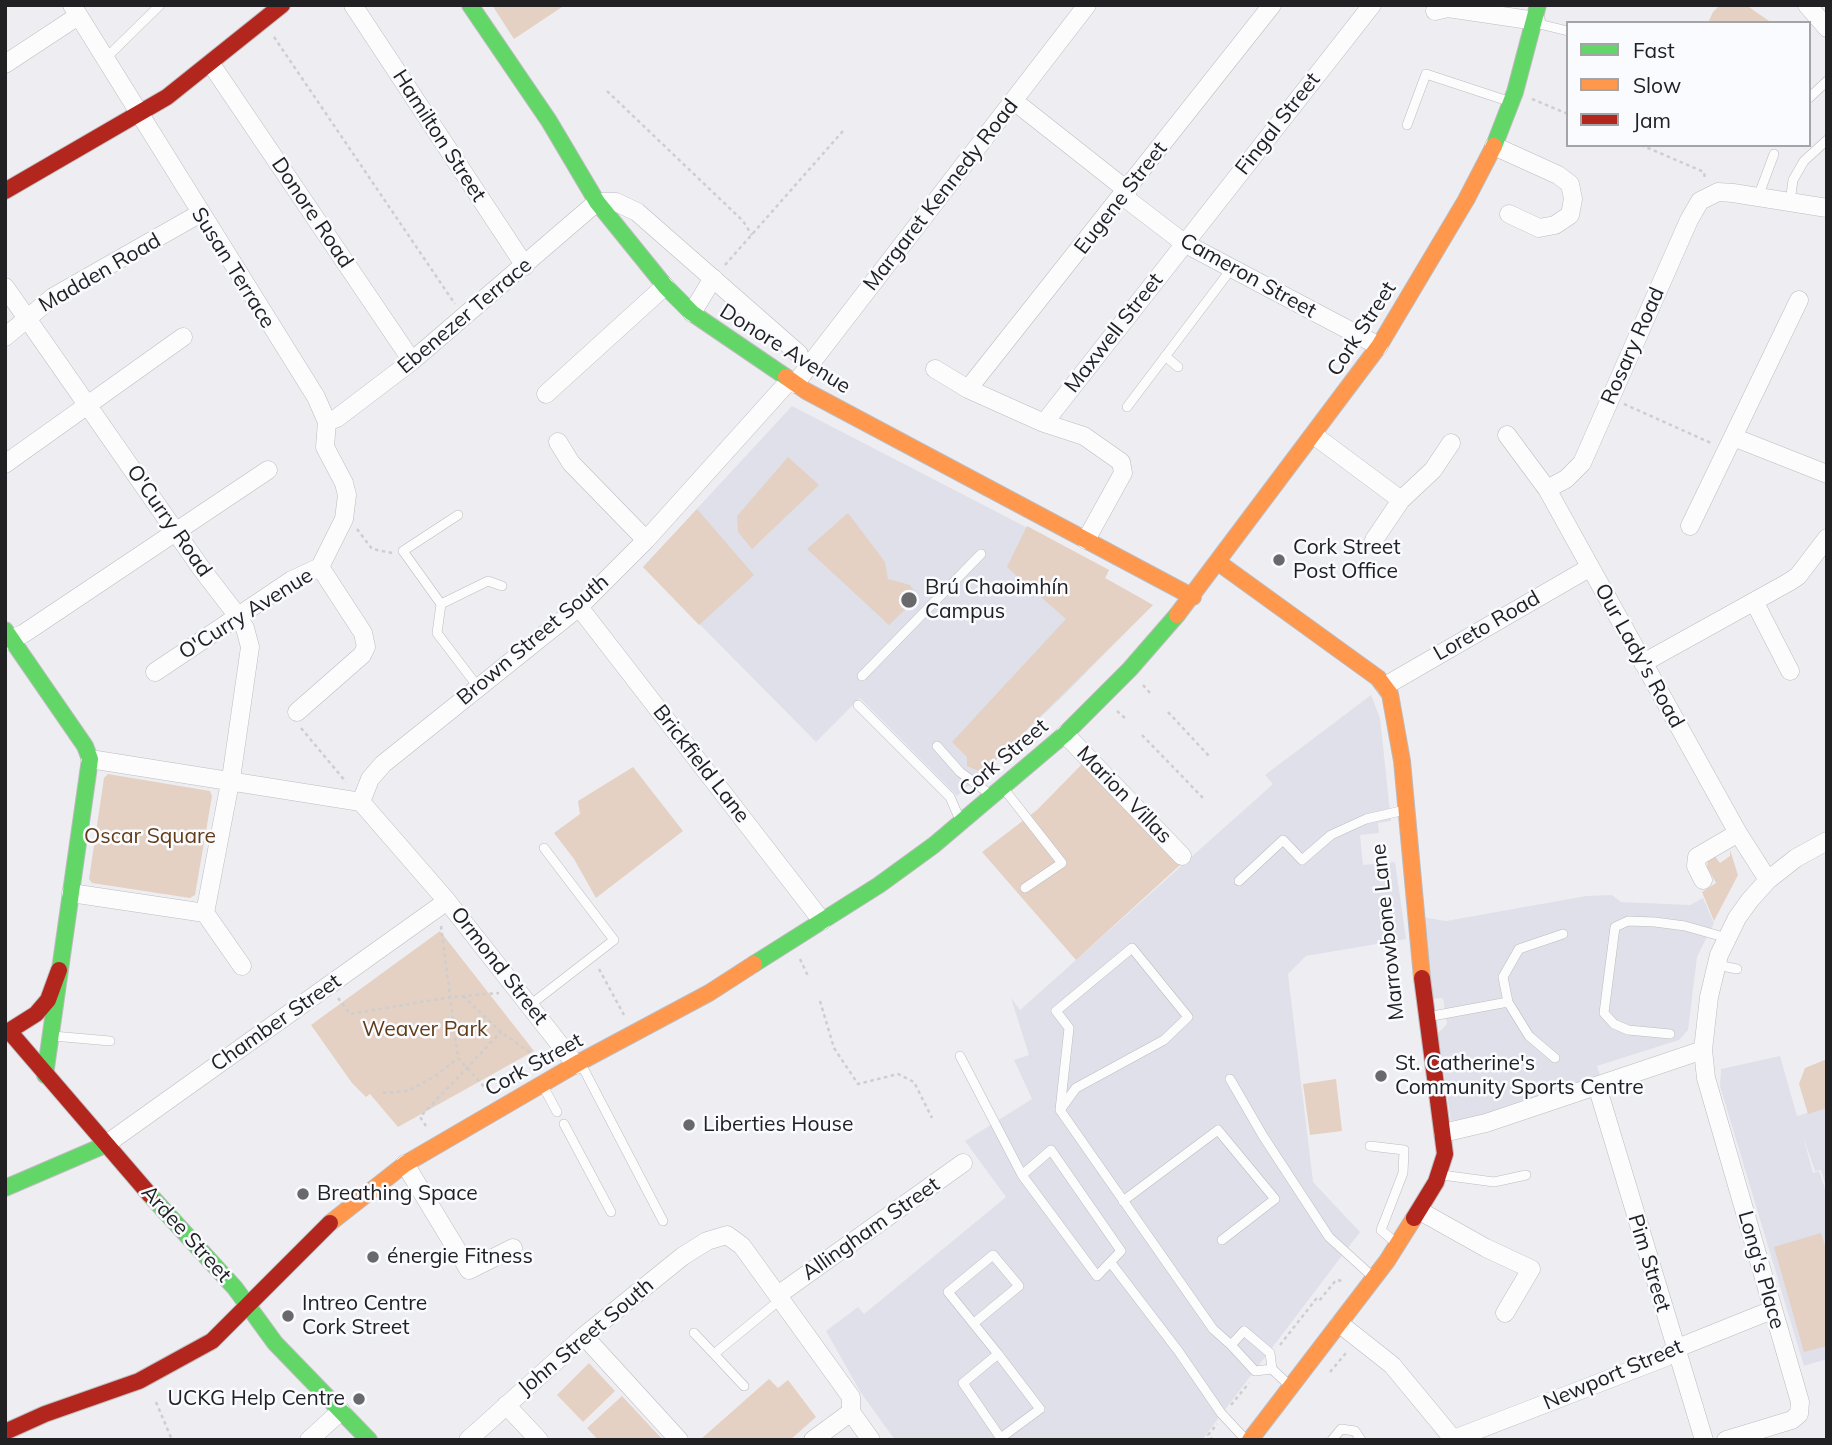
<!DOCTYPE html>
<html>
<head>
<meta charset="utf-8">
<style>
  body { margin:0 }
  #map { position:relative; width:1832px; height:1445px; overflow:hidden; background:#eeeef2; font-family:Mulish,sans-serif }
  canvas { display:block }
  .frame { position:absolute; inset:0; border:7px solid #212123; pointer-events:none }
  .legend { position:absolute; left:1566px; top:21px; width:245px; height:126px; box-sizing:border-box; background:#fafbff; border:2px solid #a3a4a7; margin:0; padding:9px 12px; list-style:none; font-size:21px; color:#212123 }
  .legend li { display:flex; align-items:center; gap:14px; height:35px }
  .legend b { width:35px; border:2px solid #a3a4a7 }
</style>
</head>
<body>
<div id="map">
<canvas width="1832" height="1445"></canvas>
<div class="frame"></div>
<ul class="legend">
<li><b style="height:9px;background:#63d668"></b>Fast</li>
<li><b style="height:9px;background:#ff974d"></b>Slow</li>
<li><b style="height:9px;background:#b3261e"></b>Jam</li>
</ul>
</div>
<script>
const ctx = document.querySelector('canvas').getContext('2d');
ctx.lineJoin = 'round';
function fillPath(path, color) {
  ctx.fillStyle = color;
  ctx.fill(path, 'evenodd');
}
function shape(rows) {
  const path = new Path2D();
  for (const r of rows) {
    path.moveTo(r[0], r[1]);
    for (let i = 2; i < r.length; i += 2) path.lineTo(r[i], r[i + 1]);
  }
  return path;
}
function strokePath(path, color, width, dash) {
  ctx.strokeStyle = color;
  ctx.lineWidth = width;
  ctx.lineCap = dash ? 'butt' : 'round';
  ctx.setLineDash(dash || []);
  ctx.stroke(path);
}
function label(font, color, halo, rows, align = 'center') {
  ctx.font = font + ' Mulish,sans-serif';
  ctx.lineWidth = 5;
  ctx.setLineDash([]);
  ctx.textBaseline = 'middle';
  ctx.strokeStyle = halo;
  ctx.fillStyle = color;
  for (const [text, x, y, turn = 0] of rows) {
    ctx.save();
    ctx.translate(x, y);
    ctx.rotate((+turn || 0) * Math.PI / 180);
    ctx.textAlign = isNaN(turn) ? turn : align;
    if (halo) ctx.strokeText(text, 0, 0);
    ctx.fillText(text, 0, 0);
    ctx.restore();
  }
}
fillPath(shape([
  [792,406,1109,570,1105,578,1153,605,1063,696,957,796,860,698,816,742,643,567],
  [1371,695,1380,718,1391,821,1378,823,1379,833,1360,835,1363,865,1395,862,1406,939,1306,956,1288,974,1313,1182,1360,1232,1202,1440,895,1440,861,1393,826,1331,858,1307,864,1314,1006,1197,965,1141,1032,1099,1014,1060,1029,1055,1011,998,1020,1010,1273,784,1265,775],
  [1612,895,1621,902,1690,905,1703,898,1714,923,1697,957,1688,1030,1679,1040,1597,1066,1600,1075,1476,1117,1451,1121,1438,1033,1447,1024,1443,998,1432,999,1422,917,1446,921,1586,896],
  [1780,1056,1797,1116,1827,1107,1827,1190,1821,1170,1815,1171,1803,1136,1813,1173,1819,1171,1827,1195,1827,1359,1804,1366,1720,1086,1721,1069]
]), '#dfe0e9');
fillPath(shape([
  [492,5,565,5,514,39],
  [1720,5,1746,5,1772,23,1708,23,1713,12],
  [788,457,819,485,752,549,738,532,737,516],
  [697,509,754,575,699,625,643,567],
  [848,513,885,562,888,579,910,585,918,597,889,625,807,549],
  [1027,526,1109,570,1105,578,1153,605,983,773,967,766,967,757,952,742,1066,619,1007,567],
  [1084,762,1180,865,1076,960,982,852,1037,810],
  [633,767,683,831,596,898,574,859,554,833,580,814,578,801],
  [108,774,210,791,212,796,195,895,190,898,92,883,89,879,104,778],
  [1730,850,1738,875,1714,921,1702,892,1716,883,1707,867,1708,858,1713,854,1720,863,1730,856],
  [440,931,534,1051,398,1127,370,1094,366,1097,352,1083,311,1025],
  [1827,1059,1827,1108,1808,1114,1799,1084,1805,1068],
  [1336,1079,1342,1131,1310,1135,1303,1084],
  [1821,1233,1827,1252,1827,1346,1804,1352,1774,1247],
  [589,1363,615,1391,583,1422,557,1395],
  [769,1379,778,1388,788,1380,816,1417,790,1440,701,1439],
  [622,1396,663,1440,598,1440,587,1428]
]), '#e4d1c3');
const lane = shape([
  [1535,23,1568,31],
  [104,60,160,5],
  [1809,98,1827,81],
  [1407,125,1426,74,1508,101],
  [1758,197,1774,154],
  [1790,202,1793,180,1804,161,1827,140],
  [1165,356,1178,367],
  [1127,407,1232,268],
  [458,515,403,551,441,604,437,633,478,687],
  [441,604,488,581,502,586],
  [862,676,981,554],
  [858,705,950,797,960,820],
  [937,746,960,772,991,795],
  [1004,789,1062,863,1025,888],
  [1239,881,1283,840,1302,860,1331,835,1366,819,1405,810],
  [1717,965,1737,969],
  [1508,1002,1503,977,1519,949,1563,934],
  [530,1005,614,940,544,848],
  [1427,1017,1508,1002,1529,1036,1555,1058],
  [1670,1034,1628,1030,1614,1024,1604,1013,1615,927,1628,921,1655,922,1685,926,1727,938],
  [53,1036,110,1041],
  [960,1056,1022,1175],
  [581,1064,663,1221],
  [1230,1079,1263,1136,1329,1237,1373,1277],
  [543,1086,557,1112],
  [1060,1110,1076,1088,1164,1040,1188,1017,1132,948,1056,1011,1069,1028,1060,1110,1213,1329,1231,1345,1244,1331,1270,1353,1272,1369,1290,1386],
  [564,1124,611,1212],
  [1370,1146,1404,1150,1403,1173,1381,1230,1396,1243],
  [1051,1150,1121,1251,1097,1276,1022,1175,1051,1150],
  [1442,1175,1494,1182,1526,1175],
  [1123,1201,1218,1130,1275,1199,1222,1240],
  [1111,1263,1179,1352,1221,1413,1246,1440],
  [974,1323,1019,1286,993,1255,948,1292,998,1354],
  [694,1333,714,1354],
  [1231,1345,1255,1371,1272,1369],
  [744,1386,714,1354,781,1299],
  [1002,1437,1040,1409,998,1354,963,1383,1002,1440],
  [1332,1440,1341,1429,1355,1431,1361,1440]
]);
const street = shape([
  [72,5,316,397,327,422,325,447,344,483,347,495,344,519,320,567],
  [353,5,525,266],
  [1807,5,1827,28],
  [1435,11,1448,8,1536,21],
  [5,64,78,16],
  [211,64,412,361],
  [1014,101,1128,191],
  [1494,146,1558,175,1570,184,1573,199,1570,215,1555,225,1539,228,1509,214],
  [1124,197,1184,243,1379,346],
  [5,287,203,571,237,615,245,628,250,647,232,772,205,913,71,893],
  [692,313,713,278],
  [5,337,53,297,199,214],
  [935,369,968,389,1044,423,1084,436,1121,462,1123,473,1086,540],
  [795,384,1087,5],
  [968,389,1272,5],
  [546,394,665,286],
  [327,422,337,418,412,361,597,202,616,202,637,212,799,354],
  [1044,423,1372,5],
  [1507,435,1547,489,1738,833,1768,880],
  [1315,436,1401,500],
  [1733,437,1827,474],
  [558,442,571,463,646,540],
  [5,464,183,337],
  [1547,489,1566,479,1582,463,1689,220,1700,201,1718,192,1733,193,1827,208],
  [1690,526,1799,300],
  [1374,540,1401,500,1433,470,1451,443],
  [1755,603,1790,671],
  [579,607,822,921],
  [5,641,23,634,268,470],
  [1643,663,1789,582,1798,576,1827,538],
  [155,672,292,580,320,567],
  [1385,686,1589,568],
  [297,712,362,655,366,647,363,633,320,567],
  [1065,734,1182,856],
  [90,759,361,802,447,901,576,1065],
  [361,802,370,779,383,764,579,607,646,540,789,381],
  [1703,880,1696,866,1697,857,1738,833],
  [205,913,242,966],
  [1597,1086,1704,1440],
  [1443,1133,1486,1123,1703,1050],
  [105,1145,447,901],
  [405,1164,469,1270,513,1248],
  [1420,1211,1486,1248,1531,1269,1505,1313],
  [778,1295,963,1163],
  [1340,1324,1392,1365,1454,1440],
  [584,1336,679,1440],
  [506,1405,539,1440],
  [1454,1439,1666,1357,1675,1349,1772,1310],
  [309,1440,341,1411],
  [468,1440,584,1336,683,1256,707,1241,727,1235,742,1246,851,1397,851,1412,871,1440],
  [813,1440,851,1412],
  [1726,1440,1792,1420,1799,1414,1800,1402,1706,1078,1703,1050,1709,997,1719,955,1737,918,1750,900,1768,880,1796,858,1827,841]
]);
const fast = shape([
  [470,5,549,121,597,202,665,286,692,313,786,377],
  [1494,146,1515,92,1538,5],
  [5,630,85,746,90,759,45,1075],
  [754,964,879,885,934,845,1065,734,1130,669,1177,615],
  [5,1188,105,1145],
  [150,1195,235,1288,275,1343,369,1440]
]);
const slow = shape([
  [786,377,806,391,1193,597],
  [1219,563,1378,678,1390,694,1402,761,1422,978],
  [1177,615,1379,346,1466,200,1494,146],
  [330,1223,405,1164,580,1062,709,993,754,964],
  [1250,1440,1387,1261,1414,1218]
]);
const jam = shape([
  [5,191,167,97,282,5],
  [59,970,48,1000,36,1014,9,1031,150,1195],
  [1414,1218,1436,1182,1445,1154,1422,978],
  [5,1432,45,1414,139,1381,212,1341,330,1223]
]);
strokePath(lane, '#bcbcbf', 10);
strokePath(street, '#bcbcbf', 19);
strokePath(fast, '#bcbcbf', 18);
strokePath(slow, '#bcbcbf', 18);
strokePath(jam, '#bcbcbf', 18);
strokePath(shape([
  [274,37,455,304],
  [607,91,743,221,752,235],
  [1532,99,1568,114],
  [1641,145,1704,172,1705,179],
  [725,265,843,131],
  [1624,404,1711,443],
  [357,529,372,549,392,553],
  [1143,685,1151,694],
  [1117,711,1126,719],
  [1168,712,1209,756],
  [301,728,346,782],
  [1142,735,1205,800],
  [441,926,458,1058,488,1091],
  [800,959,808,976],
  [599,969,624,1015],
  [463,996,501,1032,539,1059],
  [338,998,350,1014,451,997,499,993],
  [820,1001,834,1048,858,1084,898,1074,914,1082,932,1118],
  [383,1093,408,1091,437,1075,458,1058],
  [426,1126,420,1117,501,1032],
  [1280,1345,1316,1299,1319,1301,1336,1280,1344,1281],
  [1330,1372,1346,1353],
  [156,1402,172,1440],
  [1231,1405,1249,1383],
  [48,1439,48,1440],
  [1213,1440,1208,1435,1217,1424]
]), '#cececf', 2.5, [3.5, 3.5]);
strokePath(lane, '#fcfcfd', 9);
strokePath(street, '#fcfcfd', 18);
strokePath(fast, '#63d668', 16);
strokePath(slow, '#ff974d', 16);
strokePath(jam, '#b3261e', 16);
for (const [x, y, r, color] of [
  [1279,560,7,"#69696b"],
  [909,600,9,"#69696b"],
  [1381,1076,7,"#69696b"],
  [689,1125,7,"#69696b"],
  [303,1194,7,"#69696b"],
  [373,1257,7,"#69696b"],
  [288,1316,7,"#69696b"],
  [359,1399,7,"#69696b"]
]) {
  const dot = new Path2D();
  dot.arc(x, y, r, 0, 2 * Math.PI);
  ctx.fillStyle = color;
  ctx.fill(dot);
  strokePath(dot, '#fafbff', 2.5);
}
label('21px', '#212123', '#fafbff', [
  ["Fingal Street",1278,124,-52],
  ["Hamilton Street",439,136,57],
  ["Margaret Kennedy Road",941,195,-52],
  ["Eugene Street",1121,198,-52],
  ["Donore Road",312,213,56],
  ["Susan Terrace",233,268,58],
  ["Madden Road",100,273,-30],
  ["Cameron Street",1248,276,29],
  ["Ebenezer Terrace",465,316,-40],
  ["Cork Street",1362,329,-57],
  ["Maxwell Street",1114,333,-52],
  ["Rosary Road",1633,346,-66],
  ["Donore Avenue",785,349,32],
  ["O'Curry Road",169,521,55],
  ["O'Curry Avenue",246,614,-32],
  ["Loreto Road",1487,626,-30],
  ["Brown Street South",533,640,-40],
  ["Our Lady's Road",1639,656,61],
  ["Cork Street",1004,758,-40],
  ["Brickfield Lane",701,764,52],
  ["Marion Villas",1124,795,46],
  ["Marrowbone Lane",1388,932,-96],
  ["Ormond Street",499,966,52],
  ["Chamber Street",276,1023,-35],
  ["Cork Street",534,1065,-29],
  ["Allingham Street",871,1229,-35],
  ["Ardee Street",186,1234,48],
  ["Pim Street",1649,1263,73],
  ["Long's Place",1761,1270,74],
  ["John Street South",586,1337,-40],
  ["Newport Street",1613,1375,-23]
]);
label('21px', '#212123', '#fafbff', [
  ["Cork Street",1293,548],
  ["Post Office",1293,572],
  ["Brú Chaoimhín",925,588],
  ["Campus",925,612],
  ["St. Catherine's",1395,1064],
  ["Community Sports Centre",1395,1088],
  ["Liberties House",703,1125],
  ["Breathing Space",317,1194],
  ["énergie Fitness",387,1257],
  ["Intreo Centre",302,1304],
  ["Cork Street",302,1328],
  ["UCKG Help Centre",345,1399,"right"]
], 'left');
label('21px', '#613c16', '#fafbff', [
  ["Oscar Square",150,837],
  ["Weaver Park",425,1030]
]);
</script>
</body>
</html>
